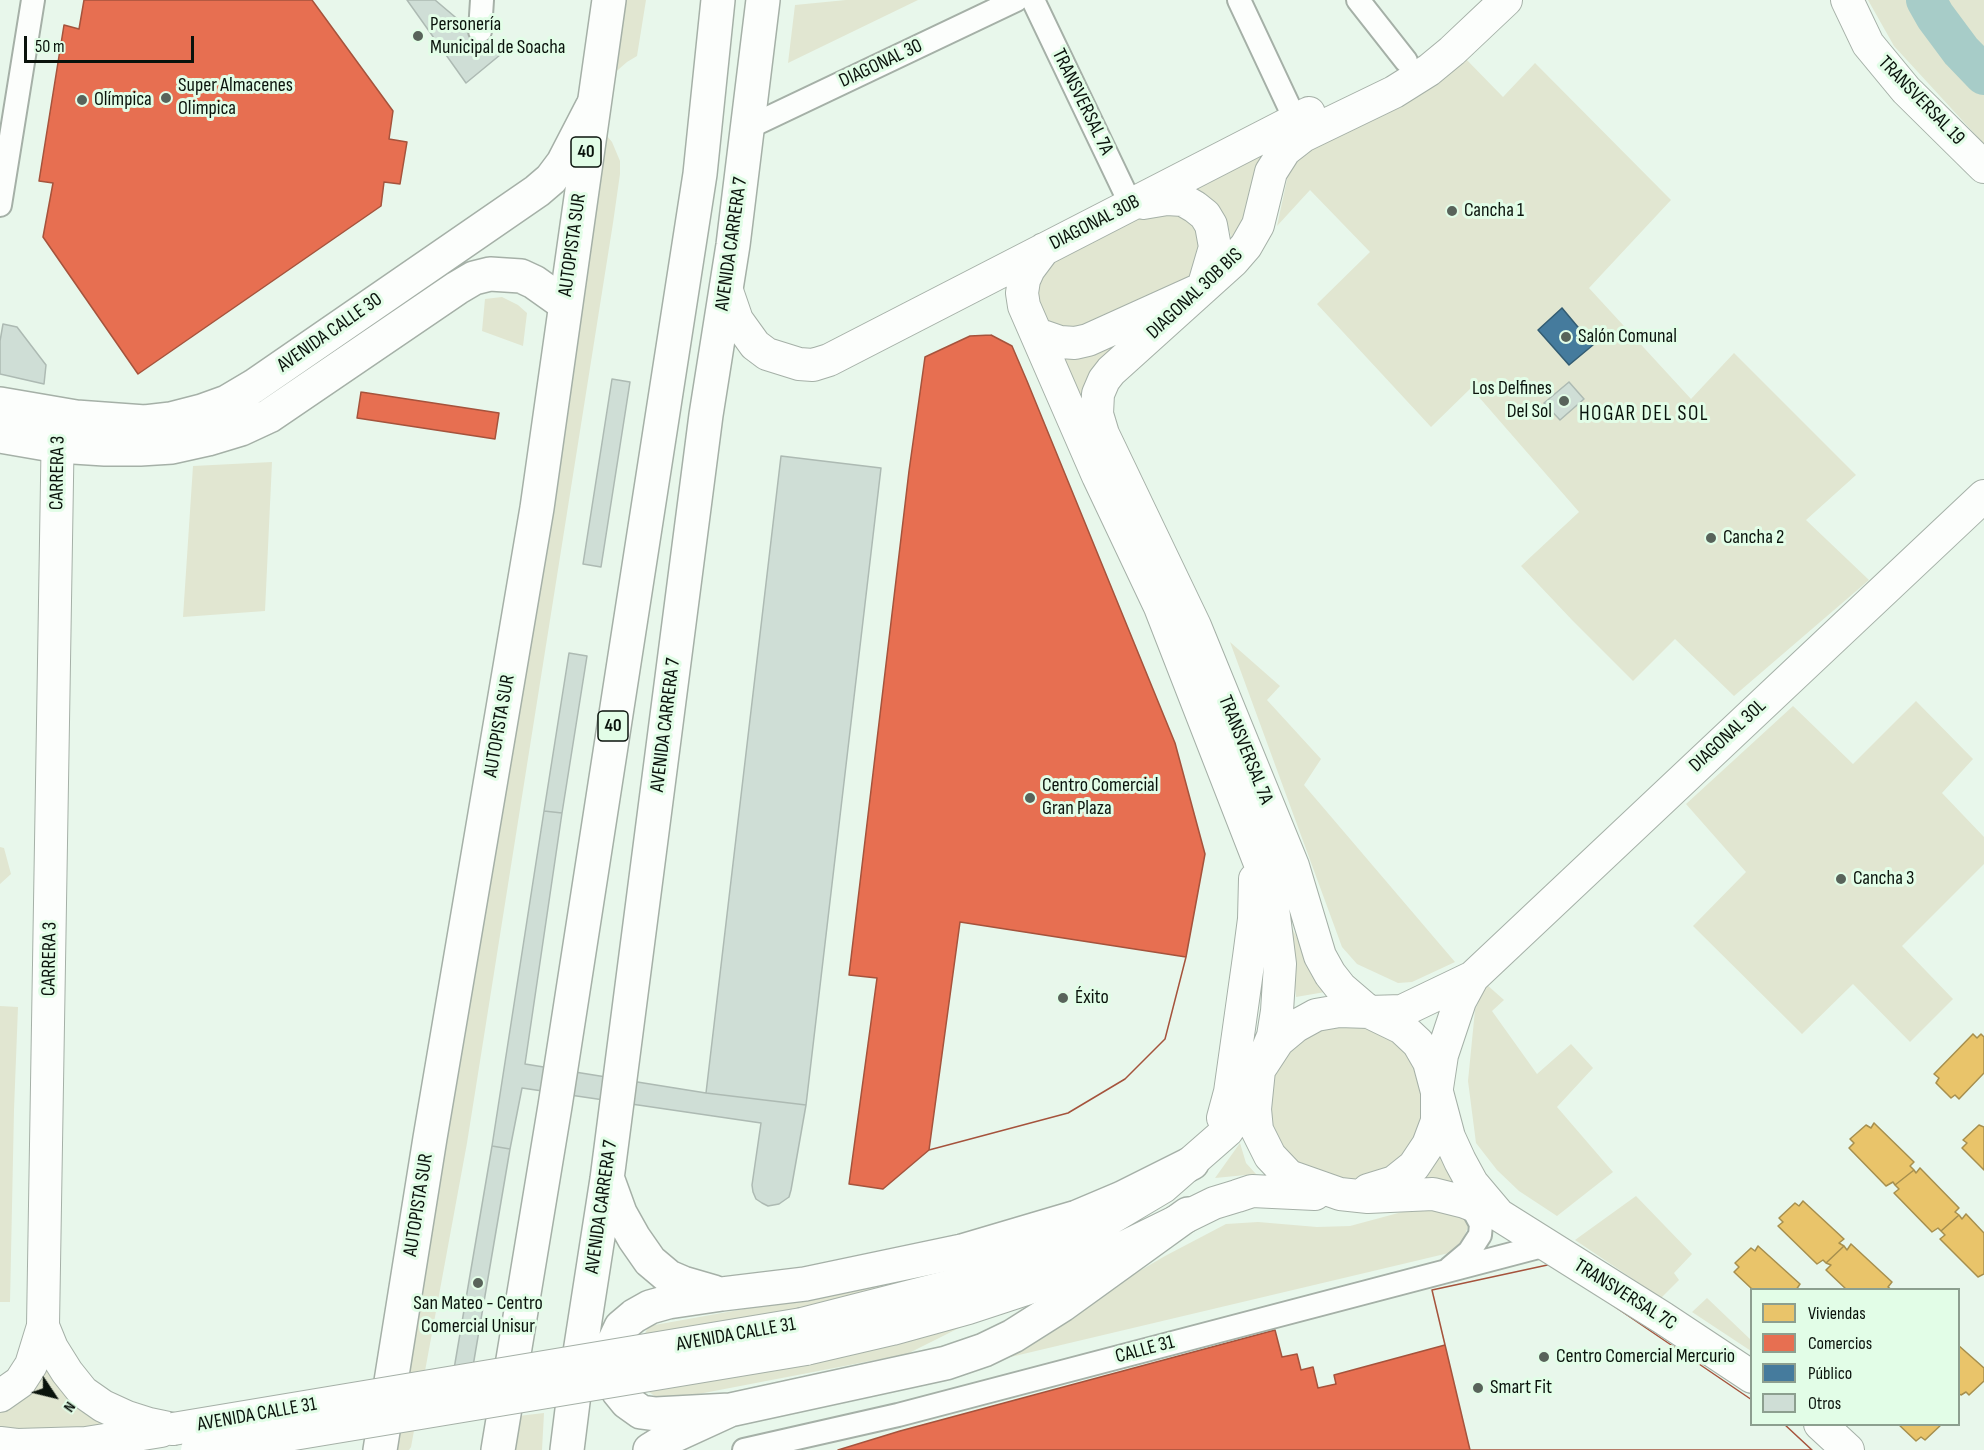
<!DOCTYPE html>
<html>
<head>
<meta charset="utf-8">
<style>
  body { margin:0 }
  #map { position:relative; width:1984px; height:1450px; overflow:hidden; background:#e8f7eb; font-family:"Sofia Sans Condensed",sans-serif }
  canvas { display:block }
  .legend { position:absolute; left:1750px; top:1288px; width:210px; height:138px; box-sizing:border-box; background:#e2fde7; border:2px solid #8c9f8f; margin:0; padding:8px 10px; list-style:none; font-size:18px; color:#0a130c }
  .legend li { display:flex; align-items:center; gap:12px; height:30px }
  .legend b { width:30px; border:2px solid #8c9f8f }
  .north { position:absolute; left:24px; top:1366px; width:60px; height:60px; -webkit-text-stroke:4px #e2fde7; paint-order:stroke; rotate:125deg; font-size:16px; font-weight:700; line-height:24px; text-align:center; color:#0a130c }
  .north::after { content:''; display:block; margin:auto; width:21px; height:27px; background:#0a130c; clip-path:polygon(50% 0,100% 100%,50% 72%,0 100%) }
  .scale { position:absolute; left:24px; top:36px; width:170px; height:27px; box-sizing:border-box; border:3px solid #0a130c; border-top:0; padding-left:8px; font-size:18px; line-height:21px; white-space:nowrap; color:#0a130c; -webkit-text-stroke:4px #e2fde7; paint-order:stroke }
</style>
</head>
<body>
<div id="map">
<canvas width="1984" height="1450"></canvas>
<ul class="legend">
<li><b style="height:16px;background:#e9c46a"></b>Viviendas</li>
<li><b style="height:16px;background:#e76f51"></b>Comercios</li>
<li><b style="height:16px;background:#457b9d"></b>Público</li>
<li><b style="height:16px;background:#cfded6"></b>Otros</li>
</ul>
<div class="north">N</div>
<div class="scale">50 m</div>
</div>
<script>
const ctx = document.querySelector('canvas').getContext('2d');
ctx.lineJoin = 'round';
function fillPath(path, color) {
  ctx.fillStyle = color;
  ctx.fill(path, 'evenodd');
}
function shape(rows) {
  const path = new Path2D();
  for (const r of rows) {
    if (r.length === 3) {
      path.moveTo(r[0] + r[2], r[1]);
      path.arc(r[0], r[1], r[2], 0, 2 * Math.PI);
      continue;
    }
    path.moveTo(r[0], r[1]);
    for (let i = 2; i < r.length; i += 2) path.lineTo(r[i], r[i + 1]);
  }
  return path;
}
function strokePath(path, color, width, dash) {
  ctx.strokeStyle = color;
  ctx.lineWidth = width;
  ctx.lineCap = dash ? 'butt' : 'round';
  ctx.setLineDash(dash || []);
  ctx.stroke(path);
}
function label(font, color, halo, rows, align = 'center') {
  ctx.font = font + ' "Sofia Sans Condensed",sans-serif';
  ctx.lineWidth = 6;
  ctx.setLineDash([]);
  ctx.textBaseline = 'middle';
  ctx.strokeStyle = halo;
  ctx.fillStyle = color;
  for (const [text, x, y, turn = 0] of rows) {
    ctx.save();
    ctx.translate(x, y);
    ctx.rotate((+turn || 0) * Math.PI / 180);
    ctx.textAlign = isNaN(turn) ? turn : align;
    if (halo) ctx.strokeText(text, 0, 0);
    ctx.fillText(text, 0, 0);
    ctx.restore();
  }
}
fillPath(shape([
  [623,0,646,0,637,56,627,62,611,76],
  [846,0,918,0,788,63,795,5],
  [1868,0,1984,0,1984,144,1894,46],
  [1462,55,1503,97,1535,63,1671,200,1589,288,1691,399,1734,353,1856,475,1806,520,1869,580,1734,696,1675,639,1633,681,1572,620,1521,566,1579,512,1471,388,1431,427,1317,304,1370,252,1310,190,1277,226,1291,161,1425,83],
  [602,130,612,142,620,161,620,174,613,223,467,1143,411,1447,409,1450,395,1450,446,1139,555,504],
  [1276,143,1252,216,1233,243,1226,220,1208,198,1192,189],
  [1165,207,1200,221,1198,275,1089,326,1072,330,1046,324,1037,303,1036,285,1052,260,1150,210],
  [502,297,518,305,527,313,523,346,482,331,485,299],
  [1127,332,1084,412,1056,352],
  [272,462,265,611,183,617,193,466],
  [1230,642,1280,686,1267,700,1321,759,1304,785,1455,962,1412,982,1398,983,1357,964,1342,947],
  [1916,701,1973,759,1942,793,1984,837,1984,864,1902,946,1953,999,1910,1042,1853,984,1802,1034,1693,926,1746,872,1686,804,1793,706,1853,764],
  [0,847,4,848,11,874,0,884],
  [1289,922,1305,954,1325,992,1296,997],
  [1486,984,1504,1000,1492,1011,1537,1074,1571,1044,1593,1068,1557,1107,1613,1172,1557,1216,1519,1191,1497,1170,1476,1143,1468,1081,1475,1010],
  [0,1006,18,1007,14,1110,10,1302,0,1302],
  [1347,1102,78],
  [1240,1143,1246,1163,1256,1174,1215,1178],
  [1440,1152,1459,1187,1420,1178],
  [1636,1196,1692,1254,1674,1273,1679,1280,1661,1298,1575,1240],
  [1432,1208,1457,1211,1469,1224,1463,1240,1449,1253,981,1364,1165,1256,1226,1224,1258,1222,1317,1227,1350,1226,1402,1212],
  [990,1252,897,1292,644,1335,649,1326,890,1283],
  [1707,1298,1751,1340,1751,1351,1692,1312],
  [981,1317,907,1354,662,1401,649,1392,900,1340],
  [46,1358,115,1423,67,1432,0,1432,0,1408],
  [544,1413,542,1450,513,1450,518,1416]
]), '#e1e6d1');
const homes = shape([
  [1973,1034,1977,1038,1981,1034,1984,1037,1984,1073,1959,1099,1955,1095,1951,1098,1936,1083,1939,1078,1934,1074,1973,1034],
  [1874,1123,1914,1162,1910,1166,1914,1170,1895,1185,1893,1182,1886,1186,1849,1148,1854,1143,1850,1139,1866,1125,1871,1128,1874,1123],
  [1979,1125,1984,1127,1984,1170,1962,1148,1967,1143,1963,1140,1979,1125],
  [1920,1168,1959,1208,1955,1212,1959,1215,1941,1231,1938,1228,1932,1232,1894,1193,1899,1189,1895,1185,1914,1170,1916,1173,1920,1168],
  [1803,1201,1844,1239,1839,1243,1844,1246,1826,1263,1823,1260,1817,1264,1778,1226,1783,1222,1779,1218,1795,1203,1799,1206,1803,1201],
  [1966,1214,1984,1233,1984,1274,1978,1277,1940,1239,1945,1235,1941,1231,1959,1215,1962,1219,1966,1214],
  [1851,1244,1892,1282,1888,1287,1892,1290,1847,1290,1826,1270,1831,1265,1826,1263,1844,1246,1847,1250,1851,1244],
  [1758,1246,1800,1284,1796,1290,1753,1290,1734,1272,1739,1267,1735,1263,1751,1248,1755,1251,1758,1246],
  [1958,1345,1984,1368,1984,1381,1969,1395,1966,1392,1961,1395,1958,1393,1958,1345],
  [1898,1424,1942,1424,1925,1440,1921,1437,1916,1441,1898,1424]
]);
fillPath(homes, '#e9c46a');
strokePath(homes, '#a68f4e', 1.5);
const shops = shape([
  [84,0,312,0,393,111,389,139,407,142,400,184,384,182,381,206,138,374,43,237,53,183,39,181,64,25,79,29,84,0],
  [991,335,1012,346,1027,381,1175,743,1205,854,1186,957,1165,1039,1125,1079,1068,1113,929,1150,883,1189,849,1184,877,978,849,975,909,471,925,357,970,336,991,335],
  [361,392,499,413,495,439,357,418,361,392],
  [960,922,1186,957,1165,1039,1125,1079,1068,1113,929,1150,960,922],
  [1552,1264,1752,1400,1752,1424,1784,1424,1812,1450,1470,1450,1432,1290,1552,1264],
  [1552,1264,1752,1400,1752,1424,1784,1424,1812,1450,838,1450,900,1431,1275,1330,1282,1357,1297,1354,1301,1370,1313,1367,1318,1388,1336,1384,1334,1375,1445,1345,1432,1290,1552,1264]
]);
fillPath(shops, '#e76f51');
strokePath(shops, '#a5533c', 1.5);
const public = shape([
  [1562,308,1593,345,1569,365,1538,330,1562,308]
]);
fillPath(public, '#457b9d');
strokePath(public, '#335c72', 1.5);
strokePath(shape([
  [1926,0,1935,16,1961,51,1984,75]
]), '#a7ccc8', 40);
const building = shape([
  [407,0,435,0,500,55,466,83,407,0],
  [3,324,17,327,46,365,44,384,0,374,0,341,3,324],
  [612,379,630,382,601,567,583,564,612,379],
  [1569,382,1584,399,1560,420,1544,403,1569,382],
  [781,456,881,468,806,1105,706,1093,781,456],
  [569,653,587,656,562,813,544,811,569,653],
  [544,811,562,813,525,1064,706,1093,806,1105,791,1190,789,1197,779,1204,768,1206,762,1203,756,1199,753,1192,752,1185,761,1123,522,1088,510,1149,492,1146,544,811],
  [492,1146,510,1149,464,1419,446,1416,492,1146]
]);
fillPath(building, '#cfded6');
strokePath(building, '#adbab3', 1.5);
const street = shape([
  [1033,0,1131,205],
  [1239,0,1301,132],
  [1358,0,1406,61],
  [480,31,482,0],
  [747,128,1016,0],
  [0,205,33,0],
  [1450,1268,1469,1252,1480,1235,1481,1224,1475,1213,1465,1202],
  [744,1450,898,1415,1546,1245]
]);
const secondary = shape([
  [1847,0,1868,44,1906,90,1984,167],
  [1044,249,1029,269,1024,280,1022,293,1024,306,1098,476,1160,607,1271,892,1280,964,1277,1011,1273,1036,1259,1070,1255,1109,1257,1130,1270,1156,1289,1176,1340,1194,1368,1197,1433,1194,1465,1202,1499,1215,1663,1318,1752,1377],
  [726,288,737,320,755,345,767,354,799,364,813,365,829,360,1309,113],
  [1037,334,1060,342,1075,343,1088,340,1203,288,1215,247,1211,225,1205,215,1195,207,1183,200,1167,199,1143,203],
  [58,420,43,1326,52,1348,67,1372,83,1392,103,1406,127,1417,149,1424,173,1429],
  [1223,1118,1230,1092,1249,957,1254,919,1255,879],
  [1368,1190,1394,1182,1414,1166,1428,1145,1437,1121,1437,1088,1442,1055,1460,1001,1473,977],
  [1499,1215,1472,1183,1460,1161,1449,1137,1429,1062,1418,1043,1402,1028,1369,1012,1341,988,1330,974,1320,956,1293,866,1195,626,1103,434,1097,414,1098,394,1104,380,1111,371,1233,261,1246,246,1258,225,1271,172,1285,150,1303,136,1394,92,1429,70,1452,51,1506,0],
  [802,1324,966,1282,1050,1250,1084,1234,1163,1187,1227,1131,1247,1101,1259,1070,1278,1041,1296,1026,1316,1015,1339,1011,1369,1012,1402,1011,1473,977,1984,496],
  [806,1349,892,1329,968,1308,1035,1286,1118,1250,1214,1203,1237,1196,1252,1191,1315,1194],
  [0,1396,20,1382,31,1365,43,1326],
  [1820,1424,1848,1450],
  [0,1443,17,1445,86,1443,161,1431]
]);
const primary = shape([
  [0,404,76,417,145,422,171,419,202,411,227,402,254,386,537,191,551,179,563,163,592,107],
  [0,436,58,446,105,449,140,449,172,447,208,439,241,429,269,416,457,288,474,278,490,274,521,276,534,282,565,304],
  [608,1180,620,1213,634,1238,650,1261,669,1277,683,1283,714,1292],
  [730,1410,656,1414,641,1412,627,1402,618,1391,612,1377,611,1363,613,1344,621,1327,634,1316,650,1307,668,1302,722,1294,805,1284,962,1251,1077,1217,1122,1198,1192,1163],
  [567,1450,576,1378,607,1179,706,415,733,245,763,0],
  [650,1450,671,1437,730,1410,946,1363,984,1350,1013,1336,1062,1305,1188,1214]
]);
const highway = shape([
  [380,1450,430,1138,537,508,609,0],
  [498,1450,555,1106,700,174,718,0]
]);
strokePath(street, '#a5b0a7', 26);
strokePath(secondary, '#a5b0a7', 34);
strokePath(primary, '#a5b0a7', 36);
strokePath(highway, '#a5b0a7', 36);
strokePath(street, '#fcfefc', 22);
strokePath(secondary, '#fcfefc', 32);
strokePath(primary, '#fcfefc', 33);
strokePath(highway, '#fcfefc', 33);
const secondaryBridge = shape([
  [173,1429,802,1324],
  [197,1450,806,1349]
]);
strokePath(secondaryBridge, '#a5b0a7', 34, []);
strokePath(secondaryBridge, '#fcfefc', 32);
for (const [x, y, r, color] of [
  [418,36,6,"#58635a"],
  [166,98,6,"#58635a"],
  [82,100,6,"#58635a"],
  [1452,211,6,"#58635a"],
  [1566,337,6,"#58635a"],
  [1564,401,6,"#58635a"],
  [1711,538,6,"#58635a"],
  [1030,798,6,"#58635a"],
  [1841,879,6,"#58635a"],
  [1063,998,6,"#58635a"],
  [478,1283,6,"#58635a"],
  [1544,1357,6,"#58635a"],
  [1478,1388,6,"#58635a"]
]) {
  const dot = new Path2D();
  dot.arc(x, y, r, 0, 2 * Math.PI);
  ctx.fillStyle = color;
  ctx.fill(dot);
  strokePath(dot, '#e2fde7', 2);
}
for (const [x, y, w] of [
  [586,152,30],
  [613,726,30]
]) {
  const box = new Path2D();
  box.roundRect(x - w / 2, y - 15, w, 30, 4.5);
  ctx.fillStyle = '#e2fde7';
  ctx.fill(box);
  strokePath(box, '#0a130c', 1.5);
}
label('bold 18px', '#0a130c', null, [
  ["40",586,152],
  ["40",613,726]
]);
label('20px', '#0a130c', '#e2fde7', [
  ["Personería",430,25],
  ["Municipal de Soacha",430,48],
  ["Super Almacenes",178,86],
  ["Olimpica",178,109],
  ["Olímpica",94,100],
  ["Cancha 1",1464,211],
  ["Salón Comunal",1578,337],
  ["Los Delfines",1552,389,"right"],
  ["Del Sol",1552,412,"right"],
  ["Cancha 2",1723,538],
  ["Centro Comercial",1042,786],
  ["Gran Plaza",1042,809],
  ["Cancha 3",1853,879],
  ["Éxito",1075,998],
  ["San Mateo - Centro",478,1304,"center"],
  ["Comercial Unisur",478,1327,"center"],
  ["Centro Comercial Mercurio",1556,1357],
  ["Smart Fit",1490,1388]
], 'left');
label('20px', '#0a130c', '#e2fde7', [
  ["DIAGONAL 30",881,64,-25],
  ["TRANSVERSAL 19",1921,101,46],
  ["TRANSVERSAL 7A",1082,102,64],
  ["DIAGONAL 30B",1095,223,-27],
  ["AVENIDA CARRERA 7",732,244,-82],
  ["AUTOPISTA SUR",573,245,-82],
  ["DIAGONAL 30B BIS",1195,294,-43],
  ["AVENIDA CALLE 30",330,333,-35],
  ["CARRERA 3",58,473,-89],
  ["AVENIDA CARRERA 7",666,725,-83],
  ["AUTOPISTA SUR",500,726,-80],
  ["DIAGONAL 30L",1728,736,-43],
  ["TRANSVERSAL 7A",1245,750,68],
  ["CARRERA 3",50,959,-89],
  ["AUTOPISTA SUR",419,1205,-81],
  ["AVENIDA CARRERA 7",602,1207,-82],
  ["TRANSVERSAL 7C",1625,1295,32],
  ["AVENIDA CALLE 31",736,1335,-10],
  ["CALLE 31",1145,1350,-15],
  ["AVENIDA CALLE 31",257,1415,-10]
]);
ctx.letterSpacing = '1.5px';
label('21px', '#0a130c', '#e2fde7', [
  ["HOGAR DEL SOL",1644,415]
]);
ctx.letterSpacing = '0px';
</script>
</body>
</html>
